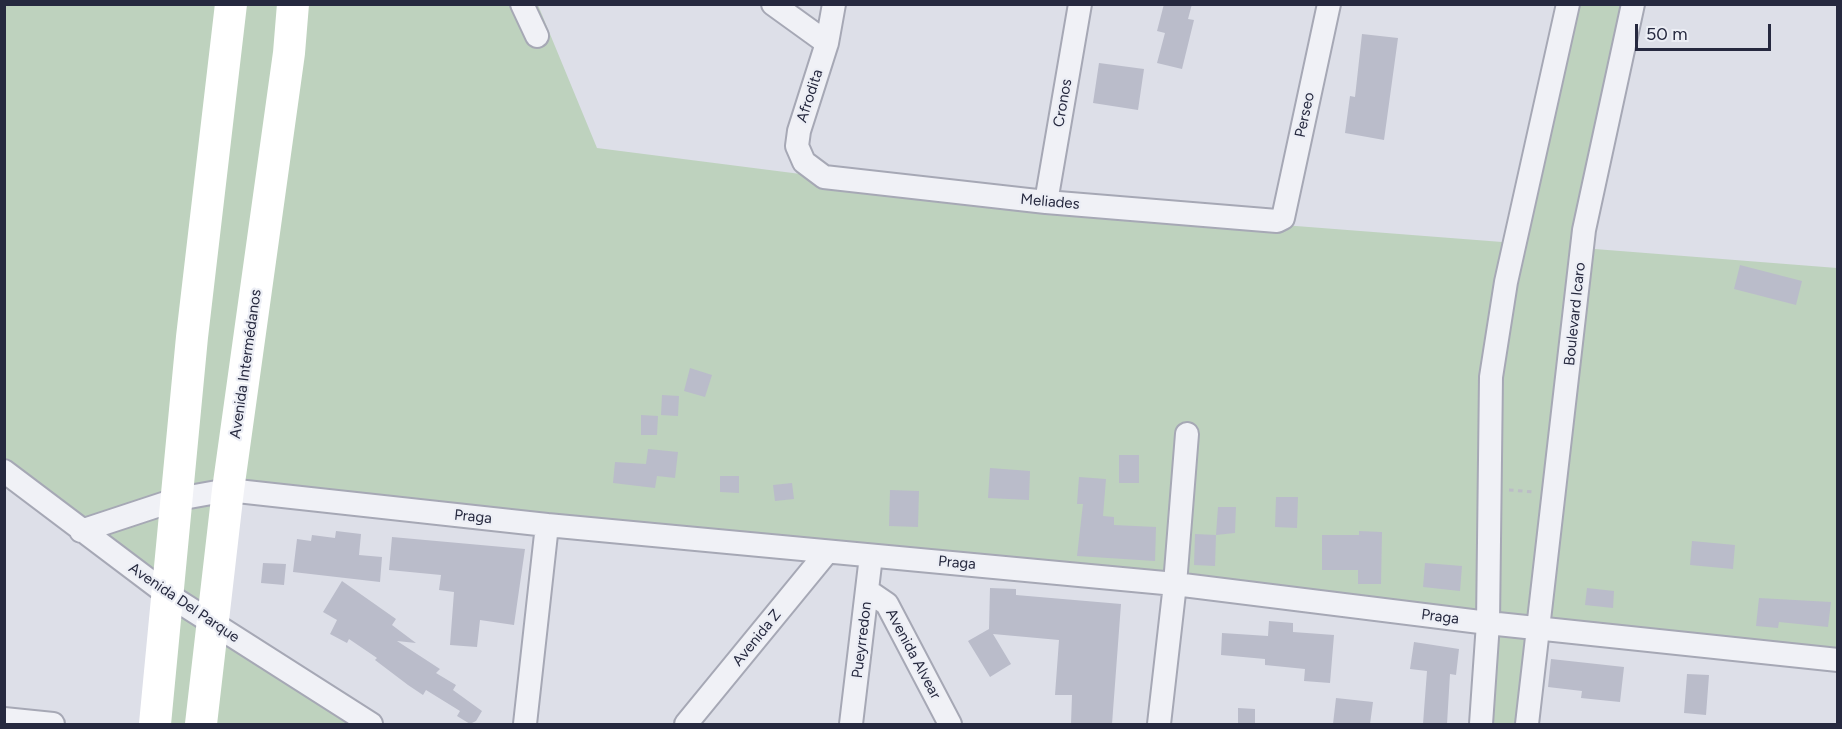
<!DOCTYPE html>
<html>
<head>
<meta charset="utf-8">
<style>
  body { margin:0 }
  #map { position:relative; width:1842px; height:729px; overflow:hidden; background:#dddfe8; font-family:Figtree,sans-serif }
  canvas { display:block }
  .frame { position:absolute; inset:0; border:6px solid #26293f; pointer-events:none }
  .scale { position:absolute; left:1635px; top:24px; width:136px; height:27px; box-sizing:border-box; border:3px solid #26293f; border-top:0; padding-left:8px; font-size:18px; line-height:21px; white-space:nowrap; color:#26293f; -webkit-text-stroke:4px #eceef5; paint-order:stroke }
</style>
</head>
<body>
<div id="map">
<canvas width="1842" height="729"></canvas>
<div class="frame"></div>
<div class="scale">50 m</div>
</div>
<script>
const ctx = document.querySelector('canvas').getContext('2d');
ctx.lineJoin = 'round';
function fillPath(path, color) {
  ctx.fillStyle = color;
  ctx.fill(path, 'evenodd');
}
function shape(rows) {
  const path = new Path2D();
  for (const r of rows) {
    path.moveTo(r[0], r[1]);
    for (let i = 2; i < r.length; i += 2) path.lineTo(r[i], r[i + 1]);
  }
  return path;
}
function strokePath(path, color, width, dash) {
  ctx.strokeStyle = color;
  ctx.lineWidth = width;
  ctx.lineCap = dash ? 'butt' : 'round';
  ctx.setLineDash(dash || []);
  ctx.stroke(path);
}
function label(font, color, halo, rows, align = 'center') {
  ctx.font = font + ' Figtree,sans-serif';
  ctx.lineWidth = 4.5;
  ctx.setLineDash([]);
  ctx.textBaseline = 'middle';
  ctx.strokeStyle = halo;
  ctx.fillStyle = color;
  for (const [text, x, y, turn = 0] of rows) {
    ctx.save();
    ctx.translate(x, y);
    ctx.rotate((+turn || 0) * Math.PI / 180);
    ctx.textAlign = isNaN(turn) ? turn : align;
    if (halo) ctx.strokeText(text, 0, 0);
    ctx.fillText(text, 0, 0);
    ctx.restore();
  }
}
fillPath(shape([
  [4,5,538,5,597,148,824,177,1283,225,1515,243,1568,5,1633,5,1582,248,1837,268,1837,660,1540,627,1527,724,1480,724,1484,623,229,490,213,622,371,724,156,724,167,594,5,471]
]), '#bed2be');
fillPath(shape([
  [1164,4,1192,4,1188,19,1194,20,1182,69,1157,63,1165,33,1157,31],
  [1362,34,1398,38,1384,140,1345,133,1350,96,1355,97],
  [1099,63,1144,69,1138,110,1093,103],
  [1740,265,1802,281,1796,305,1734,289],
  [690,368,712,375,705,397,684,391],
  [662,395,679,396,678,416,661,415],
  [641,415,658,416,657,435,641,435],
  [648,449,678,452,675,478,657,476,655,488,613,483,615,462,646,464],
  [1119,455,1139,455,1139,483,1119,483],
  [990,468,1030,471,1029,500,988,498],
  [720,476,739,476,739,493,720,492],
  [1079,477,1106,479,1103,516,1114,517,1114,525,1156,527,1155,561,1077,556,1083,504,1077,504],
  [792,483,794,499,775,501,773,485],
  [890,490,919,491,918,527,889,526],
  [1276,497,1298,497,1297,528,1275,527],
  [1218,507,1236,507,1235,533,1216,535],
  [336,531,361,534,359,555,382,557,380,582,293,572,297,539,311,541,312,535,335,538],
  [1359,531,1382,532,1381,584,1358,584,1358,570,1322,570,1322,535,1359,535],
  [1195,534,1216,535,1215,566,1194,565],
  [392,537,525,549,514,625,480,620,477,647,450,645,454,592,439,590,441,575,389,570],
  [1692,541,1735,545,1733,569,1690,565],
  [263,563,286,564,284,585,261,583],
  [1425,563,1462,566,1460,591,1423,587],
  [342,581,396,619,392,625,416,643,397,641,440,669,436,673,456,685,453,690,482,711,476,721,470,724,457,716,460,711,426,690,423,695,408,685,375,660,377,658,349,639,347,643,330,634,337,620,323,612],
  [990,588,1016,589,1016,595,1121,604,1112,724,1071,724,1072,695,1055,695,1059,640,993,634,1011,664,990,677,968,641,989,629],
  [1587,588,1614,591,1613,608,1585,605],
  [1759,598,1831,602,1828,627,1779,622,1778,628,1756,626],
  [1269,621,1293,623,1293,632,1334,635,1330,683,1304,681,1305,669,1265,665,1265,659,1221,655,1222,633,1268,636],
  [1414,642,1459,649,1456,675,1450,674,1447,724,1423,724,1427,671,1410,669],
  [1551,659,1624,667,1620,702,1581,698,1582,691,1548,687],
  [1687,674,1709,675,1706,715,1684,713],
  [1336,698,1373,702,1370,724,1333,724],
  [1238,708,1255,709,1255,724,1238,724]
]), '#babcca');
const street = shape([
  [522,4,537,36],
  [773,4,827,43],
  [834,4,827,43,799,131,797,146,804,162,824,177,1046,202,1277,221,1283,218,1329,4],
  [1046,202,1080,4],
  [4,471,167,594,371,724],
  [81,531,178,499,228,490,547,525,1175,584,1488,623,1838,660],
  [868,591,887,604,950,724],
  [4,719,53,724],
  [525,724,547,525],
  [686,724,827,552],
  [851,724,871,556],
  [1159,724,1175,584,1187,434],
  [1481,724,1488,623,1491,377,1506,282,1568,4],
  [1527,724,1584,230,1633,4]
]);
strokePath(street, '#a6a8b5', 26);
strokePath(shape([
  [1509,490,1535,492]
]), '#bbbdc6', 3, [4.5, 4.5]);
strokePath(street, '#f0f1f6', 22);
strokePath(shape([
  [155,724,192,337,231,4],
  [201,724,228,490,289,53,293,4]
]), '#fff', 32);
label('15px', '#26293f', '#eceef5', [
  ["Afrodita",810,96,-72],
  ["Cronos",1063,103,-80],
  ["Perseo",1305,115,-78],
  ["Meliades",1050,202,5],
  ["Boulevard Icaro",1575,314,-84],
  ["Avenida Intermédanos",246,364,-82],
  ["Praga",473,517,6],
  ["Praga",957,563,5],
  ["Avenida Del Parque",184,603,34],
  ["Praga",1440,617,7],
  ["Avenida Z",757,638,-51],
  ["Pueyrredon",862,640,-83],
  ["Avenida Alvear",913,654,62]
]);
</script>
</body>
</html>
